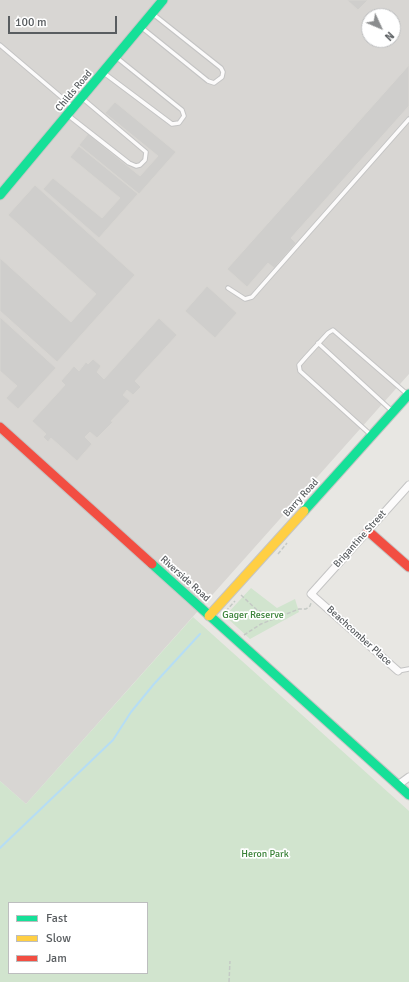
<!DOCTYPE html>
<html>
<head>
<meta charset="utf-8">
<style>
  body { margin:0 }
  #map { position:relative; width:409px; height:982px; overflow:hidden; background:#e8e7e3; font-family:Signika,sans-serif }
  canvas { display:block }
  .legend { position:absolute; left:8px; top:902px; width:140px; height:72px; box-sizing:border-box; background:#fff; border:1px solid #bdbebf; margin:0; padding:5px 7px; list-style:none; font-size:12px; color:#595d60 }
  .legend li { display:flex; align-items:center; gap:8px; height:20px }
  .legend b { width:20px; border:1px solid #bdbebf }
  .north { position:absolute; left:361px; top:8px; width:40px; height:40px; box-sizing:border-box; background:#fff; border:1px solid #bdbebf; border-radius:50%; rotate:134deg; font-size:11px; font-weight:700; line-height:16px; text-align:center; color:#595d60 }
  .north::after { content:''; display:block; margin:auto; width:14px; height:18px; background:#8b8d8e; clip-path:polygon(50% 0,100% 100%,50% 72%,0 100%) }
  .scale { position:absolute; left:8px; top:16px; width:109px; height:18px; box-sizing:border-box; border:2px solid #595d60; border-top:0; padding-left:5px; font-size:12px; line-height:14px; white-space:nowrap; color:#595d60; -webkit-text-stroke:3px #fff; paint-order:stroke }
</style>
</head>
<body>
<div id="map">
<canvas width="409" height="982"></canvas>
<ul class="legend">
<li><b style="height:5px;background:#16e098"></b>Fast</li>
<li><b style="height:5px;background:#ffcf43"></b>Slow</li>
<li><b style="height:5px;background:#f24e42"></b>Jam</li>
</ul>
<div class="north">N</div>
<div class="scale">100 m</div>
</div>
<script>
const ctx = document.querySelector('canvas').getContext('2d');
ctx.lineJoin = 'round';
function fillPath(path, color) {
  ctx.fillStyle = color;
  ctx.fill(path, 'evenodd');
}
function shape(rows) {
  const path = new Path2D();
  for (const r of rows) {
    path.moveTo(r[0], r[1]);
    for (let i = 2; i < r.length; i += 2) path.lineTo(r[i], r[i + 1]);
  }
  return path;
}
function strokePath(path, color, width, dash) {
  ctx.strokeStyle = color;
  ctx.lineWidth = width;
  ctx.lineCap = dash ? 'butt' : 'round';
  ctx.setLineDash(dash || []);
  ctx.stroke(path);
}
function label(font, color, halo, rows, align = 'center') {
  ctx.font = font + ' Signika,sans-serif';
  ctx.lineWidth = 3.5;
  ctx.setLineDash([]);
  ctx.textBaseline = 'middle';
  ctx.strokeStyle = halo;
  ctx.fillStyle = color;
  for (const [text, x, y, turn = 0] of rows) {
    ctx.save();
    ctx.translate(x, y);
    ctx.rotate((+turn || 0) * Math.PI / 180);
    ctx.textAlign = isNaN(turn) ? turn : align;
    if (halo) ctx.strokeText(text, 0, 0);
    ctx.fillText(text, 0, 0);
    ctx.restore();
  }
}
fillPath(shape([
  [0,0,409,0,409,374,26,804,0,781],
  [369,16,393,16,393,40,369,40]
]), '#d8d6d3');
fillPath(shape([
  [251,588,277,608,295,599,299,612,250,639,225,616],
  [193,617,409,811,409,982,0,982,0,781,26,804],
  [9,903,147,903,147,973,9,973]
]), '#d1e4ce');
strokePath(shape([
  [0,848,113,740,131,712,154,684,200,634]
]), '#b6ddf4', 2);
const building = shape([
  [347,0,368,0,358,10,347,0],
  [409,65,409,106,291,238,296,243,274,268,268,263,247,287,227,269,409,65],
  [115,102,176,152,139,194,79,145,88,134,140,176,158,156,105,113,115,102],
  [79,146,138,194,99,238,43,189,53,178,102,218,120,198,70,157,79,146],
  [35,185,135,275,57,362,0,311,0,258,71,322,96,294,8,215,35,185],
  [207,286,237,313,215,338,185,311,207,286],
  [0,317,56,368,18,409,6,398,17,386,0,371,0,317],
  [159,318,177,335,135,381,141,387,133,395,127,390,123,395,130,401,111,421,113,422,97,438,90,432,85,437,92,444,77,461,51,438,48,442,43,437,46,434,32,421,65,385,61,381,74,366,79,371,86,362,88,364,93,359,101,366,97,372,104,379,159,318]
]);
fillPath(building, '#cfcecc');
strokePath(building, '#d8d6d2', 1);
const lane = shape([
  [141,27,208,81,214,83,222,77,223,72,221,68,153,14],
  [0,45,73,107],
  [104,73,172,124,179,123,184,116,182,110,116,57],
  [69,116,129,163,136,166,140,165,145,160,146,152,82,98],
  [228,288,245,299,252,297,409,119],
  [318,343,392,411],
  [371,435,300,371,299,365,306,357,328,333,333,330,407,394],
  [398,671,409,669]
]);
const street = shape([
  [398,671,311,594,409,485],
  [398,785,409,777]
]);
const fast = shape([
  [0,195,163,0],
  [304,511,409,394],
  [152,564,409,795]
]);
const slow = shape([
  [209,616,304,511]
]);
const jam = shape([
  [0,427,152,564],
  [368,531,409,567]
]);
strokePath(lane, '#c4c4c4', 5.5);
strokePath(street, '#c4c4c4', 9);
strokePath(fast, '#c5c5c4', 11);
strokePath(slow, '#c5c5c4', 11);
strokePath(jam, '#c5c5c4', 11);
strokePath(shape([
  [278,554,287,543],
  [241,595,257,610,278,618],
  [224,617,226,611,235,601],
  [244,635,261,624,299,609,306,609,310,606,311,603],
  [229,982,230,961]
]), '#c4c9c5', 1.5, [4, 2]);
strokePath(lane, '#fcfbfb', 3.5);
strokePath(street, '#fcfbfb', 7);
strokePath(fast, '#16e098', 9);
strokePath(slow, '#ffcf43', 9);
strokePath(jam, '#f24e42', 9);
label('10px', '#595d60', '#fff', [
  ["Childs Road",74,91,-50],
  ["Barry Road",301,498,-48],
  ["Brigantine Street",360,539,-48],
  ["Riverside Road",185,579,42],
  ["Beachcomber Place",359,636,42]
]);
label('10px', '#398137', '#fff', [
  ["Gager Reserve",253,615],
  ["Heron Park",265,854]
]);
</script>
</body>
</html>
